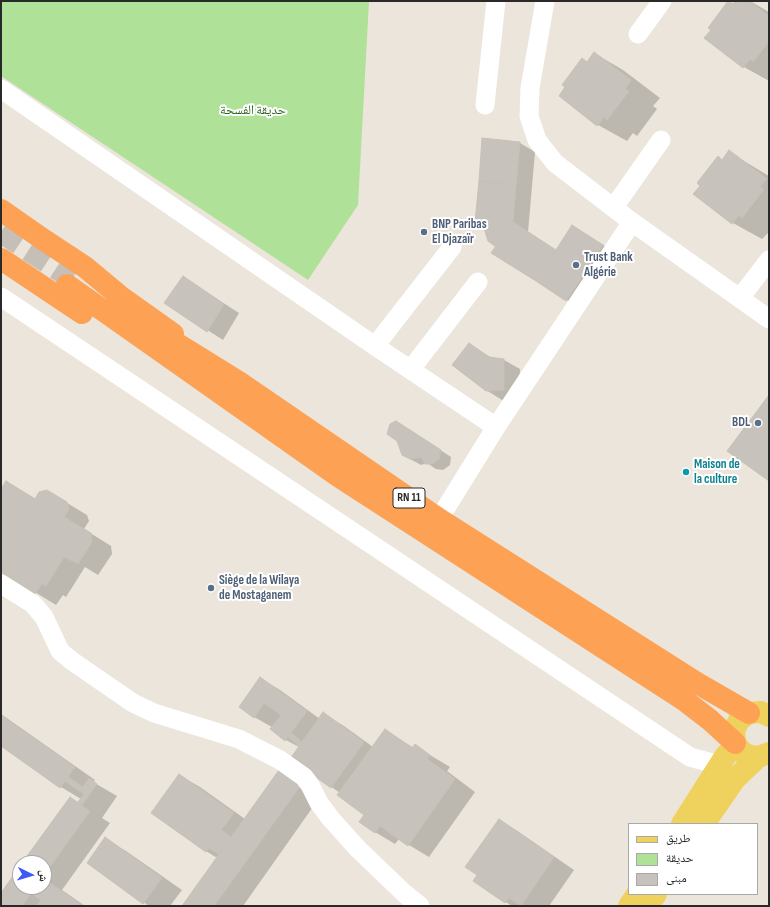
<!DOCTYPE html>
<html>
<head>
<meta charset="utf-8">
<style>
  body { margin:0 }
  #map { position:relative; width:770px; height:907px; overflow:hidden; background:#ece5db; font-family:"Sofia Sans Condensed","Noto Naskh Arabic",sans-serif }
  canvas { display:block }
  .frame { position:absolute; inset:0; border:2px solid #292929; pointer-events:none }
  .legend { position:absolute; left:628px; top:823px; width:130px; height:72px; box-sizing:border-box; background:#fff; border:1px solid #a9a9a9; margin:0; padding:5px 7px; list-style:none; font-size:12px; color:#292929 }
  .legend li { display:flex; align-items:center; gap:8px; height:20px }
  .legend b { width:20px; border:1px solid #a9a9a9 }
  .north { position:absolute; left:12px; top:855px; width:40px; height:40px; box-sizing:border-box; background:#fff; border:1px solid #a9a9a9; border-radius:50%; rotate:95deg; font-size:11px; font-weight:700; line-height:16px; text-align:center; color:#292929 }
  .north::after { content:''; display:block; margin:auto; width:14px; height:18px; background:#3c5af8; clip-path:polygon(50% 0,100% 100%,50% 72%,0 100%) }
</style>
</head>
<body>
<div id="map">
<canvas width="770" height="907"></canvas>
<div class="frame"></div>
<ul class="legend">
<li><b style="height:5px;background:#efd15d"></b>طريق</li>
<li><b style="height:11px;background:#afe298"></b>حديقة</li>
<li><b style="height:11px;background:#c7c2bb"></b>مبنى</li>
</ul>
<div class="north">ش</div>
</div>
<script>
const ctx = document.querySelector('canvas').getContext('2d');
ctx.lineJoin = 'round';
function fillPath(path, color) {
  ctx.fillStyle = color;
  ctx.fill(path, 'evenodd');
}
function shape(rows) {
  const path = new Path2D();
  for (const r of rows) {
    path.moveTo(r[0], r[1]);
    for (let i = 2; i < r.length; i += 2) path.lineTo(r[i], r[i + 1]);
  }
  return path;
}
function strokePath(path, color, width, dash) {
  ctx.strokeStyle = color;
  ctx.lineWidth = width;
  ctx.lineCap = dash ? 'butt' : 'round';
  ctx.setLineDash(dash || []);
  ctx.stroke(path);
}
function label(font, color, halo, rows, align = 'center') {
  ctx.font = font + ' "Sofia Sans Condensed","Noto Naskh Arabic",sans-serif';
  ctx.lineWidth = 4;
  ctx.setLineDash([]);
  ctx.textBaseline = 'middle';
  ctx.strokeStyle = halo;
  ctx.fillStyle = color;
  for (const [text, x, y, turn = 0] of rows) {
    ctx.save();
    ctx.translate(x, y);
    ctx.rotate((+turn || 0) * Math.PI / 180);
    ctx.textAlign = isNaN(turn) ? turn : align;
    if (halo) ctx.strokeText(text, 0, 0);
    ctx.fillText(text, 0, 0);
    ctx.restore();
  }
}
fillPath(shape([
  [1,1,369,1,358,205,308,280,1,76]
]), '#afe298');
fillPath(shape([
  [736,1,750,1,769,12,769,81,744,67,706,38],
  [594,53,623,70,660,98,653,106,657,109,637,136,633,133,627,141,598,125,588,62],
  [520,143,535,152,528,232,556,251,572,226,618,254,582,309,567,300,497,247,485,226,476,221],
  [729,152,769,176,769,232,762,239,733,223,723,160],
  [183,277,239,313,223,340,165,303],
  [469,344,492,358,504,360,520,369,519,399,502,400,486,390],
  [407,428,451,457,450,465,443,470,436,469,427,463,421,465,403,455],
  [6,482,36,499,67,503,87,515,89,521,84,529,111,546,112,554,98,575,85,567,66,597,63,595,56,605,1,571,1,491],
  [260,678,280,690,320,719,324,714,344,726,373,747,385,730,414,748,415,746,450,767,447,771,475,792,429,857,399,839,395,844,375,832,366,815,340,793,291,758,299,747,286,740,272,727,254,717],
  [1,714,95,780,93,782,117,796,102,818,110,823,62,890,85,906,1,906,1,895,20,868,20,887,44,887,44,863,24,863,70,798,79,803,81,799,61,787,1,745],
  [279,771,320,797,243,906,183,906,217,858,206,851,179,775,200,787,245,819],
  [499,820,519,832,574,870,549,906,512,906,474,881,478,875],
  [105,839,126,851,182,890,170,906,149,906,88,863]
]), '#0003');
const building = shape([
  [728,1,733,4,735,1,749,1,769,16,769,41,753,62,750,59,743,68,704,38,711,30,708,28,728,1],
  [594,52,631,80,625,89,629,91,607,120,604,117,597,126,559,96,565,87,562,85,582,58,587,62,594,52],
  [482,138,520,142,516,185,479,181,482,138],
  [729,150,767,179,760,187,764,189,742,218,739,215,732,224,693,194,700,186,697,183,718,156,722,160,729,150],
  [479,181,516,185,513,222,496,247,488,241,483,225,475,222,479,181],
  [513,222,556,250,536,281,491,253,513,222],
  [572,225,603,245,566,301,536,281,572,225],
  [183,276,224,304,207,332,164,303,183,276],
  [469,343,489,357,504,359,504,390,486,391,452,365,469,343],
  [769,395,769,481,727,451,769,395],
  [396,421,441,450,439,459,432,464,425,464,421,457,410,459,402,455,397,441,387,434,390,424,396,421],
  [6,481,35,499,39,492,47,490,67,502,69,509,64,517,91,533,92,542,78,564,64,557,46,586,42,584,35,594,1,572,1,489,6,481],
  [260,677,307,711,285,741,270,729,281,715,264,703,254,718,239,707,260,677],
  [323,712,364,742,331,788,290,759,323,712],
  [1,715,75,767,60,788,1,746,1,715],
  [385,729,412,748,415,744,430,755,427,759,455,779,408,846,380,826,375,833,359,822,364,815,337,795,385,729],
  [291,733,302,742,299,746,288,737,291,733],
  [279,770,301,785,214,906,182,906,279,770],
  [179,774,234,813,221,830,231,837,219,854,209,848,206,852,151,813,179,774],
  [68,777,83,787,89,778,97,784,82,805,78,802,84,794,65,781,68,777],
  [70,797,90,811,44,875,44,863,22,863,70,797],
  [499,819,554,857,521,906,509,898,505,903,473,881,477,875,465,867,499,819],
  [105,837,162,878,143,904,87,863,105,837],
  [20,866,20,887,36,887,22,906,1,906,1,893,20,866],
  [44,879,83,906,49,906,41,900,31,893,36,887,44,887,44,879],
  [41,900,49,906,37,906,41,900]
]);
fillPath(building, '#c7c2bb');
strokePath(building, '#c7c1b5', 1);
strokePath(shape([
  [1,232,72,279]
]), '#c5bfb7', 22, [22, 11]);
strokePath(shape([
  [545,1,530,88,529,116,537,140,555,163,632,222,769,319],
  [638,34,662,1],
  [1,89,375,346,496,427],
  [485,105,496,1],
  [614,207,661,140],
  [1,297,690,757,719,765],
  [740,298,769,260],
  [375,346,452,247],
  [411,369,478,282],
  [439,519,496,427,632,222],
  [1,584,33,604,44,617,60,651,72,661,133,703,154,713,239,739,280,760,304,777,310,785,319,803,331,819,358,849,405,894,420,906]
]), '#fff', 19);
strokePath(shape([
  [769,716,761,712,749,713,739,720,734,731,735,743,742,752,750,756,758,757,769,753],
  [682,824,726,755,737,746],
  [704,824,735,779,758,757],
  [629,906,637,894],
  [648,906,656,894]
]), '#efd15d', 22);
strokePath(shape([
  [1,210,44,240,85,267,121,297,173,334],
  [1,259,82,313],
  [67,285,338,476,684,700,710,720,735,743],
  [155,330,239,382,439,519,697,683,749,713]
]), '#fda255', 22);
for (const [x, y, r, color] of [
  [424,232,4,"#5c6f8a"],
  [576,265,4,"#5c6f8a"],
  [758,423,4,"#5c6f8a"],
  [686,472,4,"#0f9aa8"],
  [211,588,4,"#5c6f8a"]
]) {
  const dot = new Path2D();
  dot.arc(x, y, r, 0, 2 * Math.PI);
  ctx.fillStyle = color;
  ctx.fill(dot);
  strokePath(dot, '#fff', 1.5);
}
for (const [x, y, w] of [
  [409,498,32]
]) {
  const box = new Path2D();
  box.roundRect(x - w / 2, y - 10, w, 20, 3);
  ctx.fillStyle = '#fff';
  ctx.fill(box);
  strokePath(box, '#292929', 1);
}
label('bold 12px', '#292929', null, [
  ["RN 11",409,498]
]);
label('13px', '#28661a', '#fff', [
  ["حديقة الفسحة",253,111]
]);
label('bold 13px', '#4e5e75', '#fff', [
  ["BNP Paribas",432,225],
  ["El Djazaïr",432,240],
  ["Trust Bank",584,258],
  ["Algérie",584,273],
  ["BDL",750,423,"right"],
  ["Siège de la Wilaya",219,581],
  ["de Mostaganem",219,596]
], 'left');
label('bold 13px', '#0d838f', '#fff', [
  ["Maison de",694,465],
  ["la culture",694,480]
], 'left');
</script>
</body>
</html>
